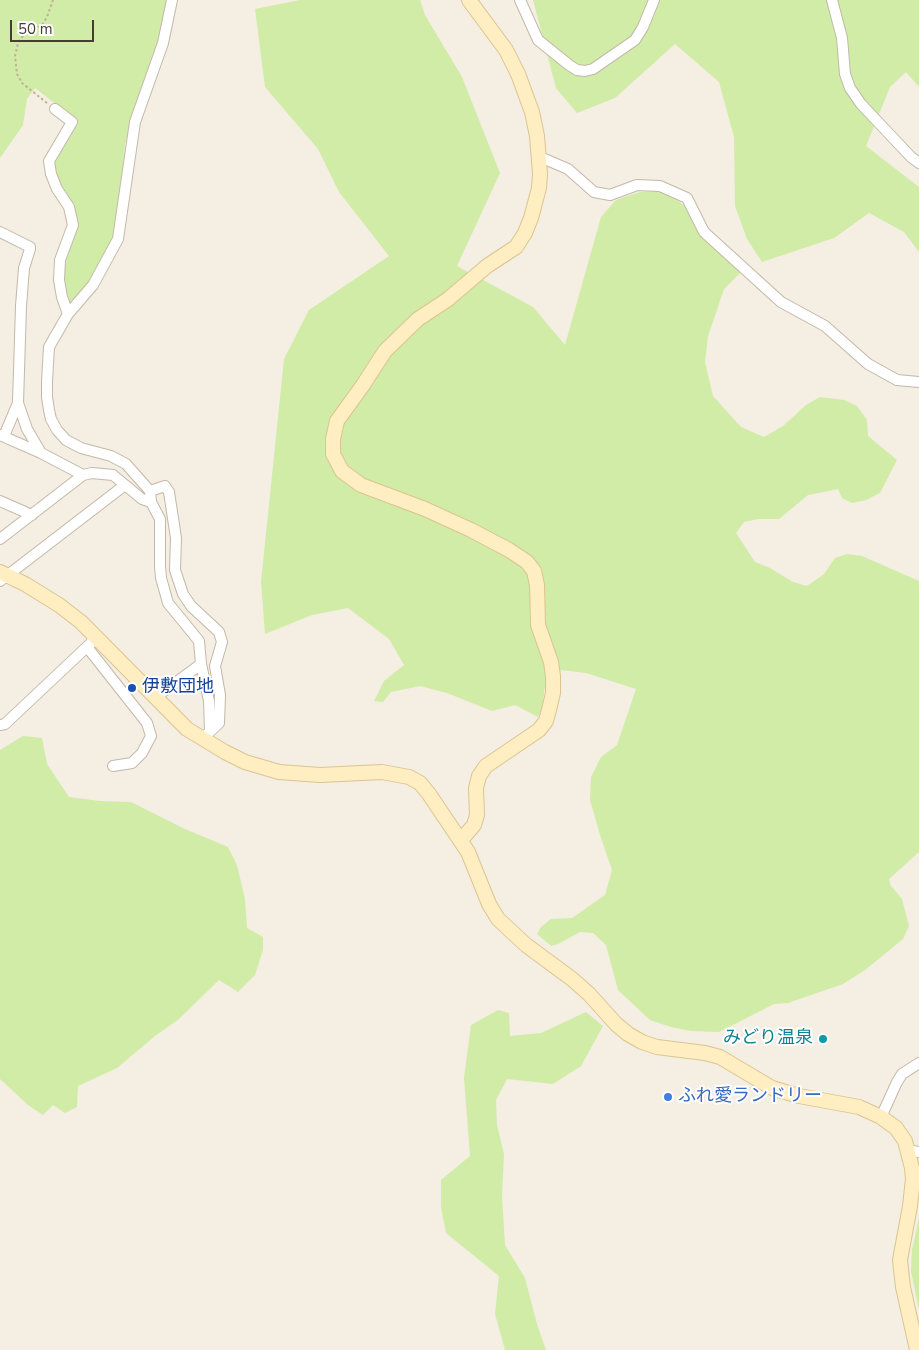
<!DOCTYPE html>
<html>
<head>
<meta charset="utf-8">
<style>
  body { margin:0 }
  #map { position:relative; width:919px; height:1350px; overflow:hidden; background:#f4eee3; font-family:"Nunito Sans",sans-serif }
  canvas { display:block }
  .scale { position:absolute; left:10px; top:20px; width:84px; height:22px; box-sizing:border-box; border:2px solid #463e33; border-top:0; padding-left:6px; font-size:15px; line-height:18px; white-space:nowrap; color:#463e33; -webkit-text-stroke:4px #fff; paint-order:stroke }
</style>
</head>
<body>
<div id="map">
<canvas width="919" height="1350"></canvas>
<div class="scale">50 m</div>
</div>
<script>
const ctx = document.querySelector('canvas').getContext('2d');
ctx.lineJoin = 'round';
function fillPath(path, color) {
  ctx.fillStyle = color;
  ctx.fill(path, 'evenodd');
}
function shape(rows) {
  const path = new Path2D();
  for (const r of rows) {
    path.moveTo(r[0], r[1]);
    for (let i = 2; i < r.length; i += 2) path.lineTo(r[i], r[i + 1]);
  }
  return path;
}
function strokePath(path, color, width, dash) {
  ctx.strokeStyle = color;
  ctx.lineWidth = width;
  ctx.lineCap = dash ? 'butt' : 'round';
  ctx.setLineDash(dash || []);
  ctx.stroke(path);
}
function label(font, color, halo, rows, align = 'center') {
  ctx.font = font + ' "Nunito Sans","Noto Sans JP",sans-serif';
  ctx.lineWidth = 4;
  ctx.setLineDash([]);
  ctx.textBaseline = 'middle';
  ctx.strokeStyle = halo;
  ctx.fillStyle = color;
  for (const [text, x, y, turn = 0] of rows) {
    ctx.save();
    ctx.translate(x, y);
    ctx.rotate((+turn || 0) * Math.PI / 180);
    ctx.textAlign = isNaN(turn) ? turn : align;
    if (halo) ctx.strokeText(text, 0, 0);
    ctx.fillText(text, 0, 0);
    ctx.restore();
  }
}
fillPath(shape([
  [0,0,170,0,160,40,125,144,121,191,114,236,101,268,72,304,67,299,64,279,65,265,76,225,58,187,53,163,74,118,35,88,27,99,23,125,0,158],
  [300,0,420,0,425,15,462,77,500,173,457,266,533,307,565,345,601,217,616,200,640,192,658,191,670,195,685,206,702,238,741,272,724,289,708,336,705,362,713,396,741,427,764,437,783,426,806,405,820,397,844,400,857,406,867,420,868,436,897,460,880,493,866,500,852,503,842,498,838,489,808,495,779,519,758,519,744,522,736,533,755,562,770,568,793,582,807,586,824,574,835,558,847,554,862,556,919,581,919,852,889,879,891,886,902,899,909,926,903,939,865,970,843,984,788,1003,774,1004,719,1032,691,1031,671,1027,650,1020,618,990,606,945,593,933,580,932,558,944,551,946,537,934,541,927,551,919,572,918,605,895,612,870,601,838,590,800,591,777,601,757,617,745,636,689,586,673,561,670,546,677,542,710,538,717,515,705,492,711,447,693,420,686,391,692,383,702,374,701,384,681,404,665,389,639,348,608,312,615,265,634,261,582,284,359,309,310,389,256,339,192,318,149,265,87,255,9],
  [533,0,919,0,919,87,906,72,890,87,866,146,919,187,919,252,904,232,869,213,834,238,762,262,747,239,735,206,734,137,719,82,675,44,615,98,577,113,556,88],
  [23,736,42,738,47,764,69,797,100,801,131,802,185,829,228,847,237,865,245,899,247,928,263,937,263,950,255,975,238,992,219,980,179,1019,155,1036,117,1068,78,1086,77,1107,65,1113,53,1105,43,1115,28,1105,0,1079,0,750],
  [498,1010,509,1013,510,1036,541,1033,586,1012,603,1026,581,1066,553,1084,507,1079,496,1100,497,1125,504,1154,502,1196,505,1245,525,1278,537,1324,546,1350,505,1350,495,1314,499,1276,446,1233,441,1207,441,1180,470,1156,464,1078,471,1025],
  [919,1218,919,1310,911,1271,912,1250]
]), '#d0eca7');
const street = shape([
  [520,0,538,40,569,65,577,70,585,71,593,69,635,40,643,27,654,0],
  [832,0,842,38,845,74,850,88,861,104,911,157,919,163],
  [55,109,72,122,49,161,51,174,57,189,69,207,73,225,60,260,59,280,62,297,68,314],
  [540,157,568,169,594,192,610,195,637,185,660,186,687,198,704,232,781,302,825,326,868,364,897,380,919,382],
  [0,232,30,247,30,249,24,268,21,306,18,403,4,436],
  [18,403,27,429,41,453],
  [0,435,41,453,83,475,92,473,113,475,142,499,151,502,150,491,126,464,111,456,81,448,66,440,57,430,51,419,49,410,47,397,47,381,49,347,68,314,93,285,118,239,135,122,163,43,172,0],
  [150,491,165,486,169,492,176,538,175,570,183,594,191,606,219,632,222,642,215,666,220,695,219,723,202,739],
  [0,501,32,515],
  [151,502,160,519,160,566,161,578,168,603,199,641,201,664,209,701,210,731],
  [0,539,83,475],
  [0,581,125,485],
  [87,647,147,723,151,736,142,753,132,763,113,766],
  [156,697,201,664],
  [0,725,5,724,91,643],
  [881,1117,897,1082,902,1074,919,1063],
  [908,1150,919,1152]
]);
const secondary = shape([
  [0,572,25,584,59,605,81,622,187,729,225,752,245,762,279,772,320,775,382,772,409,777,420,783,429,794,468,852,489,904,498,919,526,945,572,979,589,994,616,1024,628,1034,642,1042,657,1047,705,1053,720,1057,772,1088,799,1096,859,1107,881,1117,896,1128,905,1141,912,1168,913,1179,910,1206,900,1260,903,1287,917,1350],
  [461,840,474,825,477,815,476,788,479,776,486,766,539,730,546,721,549,710,553,693,553,676,551,662,538,625,537,585,534,571,527,562,509,550,471,530,425,509,361,485,342,471,333,454,333,439,337,421,363,385,385,351,418,319,447,300,487,266,516,247,525,233,531,218,539,188,540,174,537,136,532,112,518,74,506,50,469,0]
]);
strokePath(street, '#c3b8a8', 12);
strokePath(secondary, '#dbc490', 16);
strokePath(shape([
  [47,103,22,83,17,74,15,56,18,43,25,33,42,25,47,17,53,0]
]), '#c3b195', 2, [2.5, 2.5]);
strokePath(street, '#fff', 10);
strokePath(secondary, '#ffeec2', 14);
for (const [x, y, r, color] of [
  [132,688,5,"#1a4fb4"],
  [823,1039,5,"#0f9aa8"],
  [668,1097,5,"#3f7fe0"]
]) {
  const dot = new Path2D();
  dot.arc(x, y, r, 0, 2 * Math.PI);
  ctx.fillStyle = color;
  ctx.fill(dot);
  strokePath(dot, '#fff', 2);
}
label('18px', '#164399', '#fff', [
  ["伊敷団地",142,688]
], 'left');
label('18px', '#0d838f', '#fff', [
  ["みどり温泉",813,1039]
], 'right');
label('18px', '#366cbe', '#fff', [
  ["ふれ愛ランドリー",678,1097]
], 'left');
</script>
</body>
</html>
